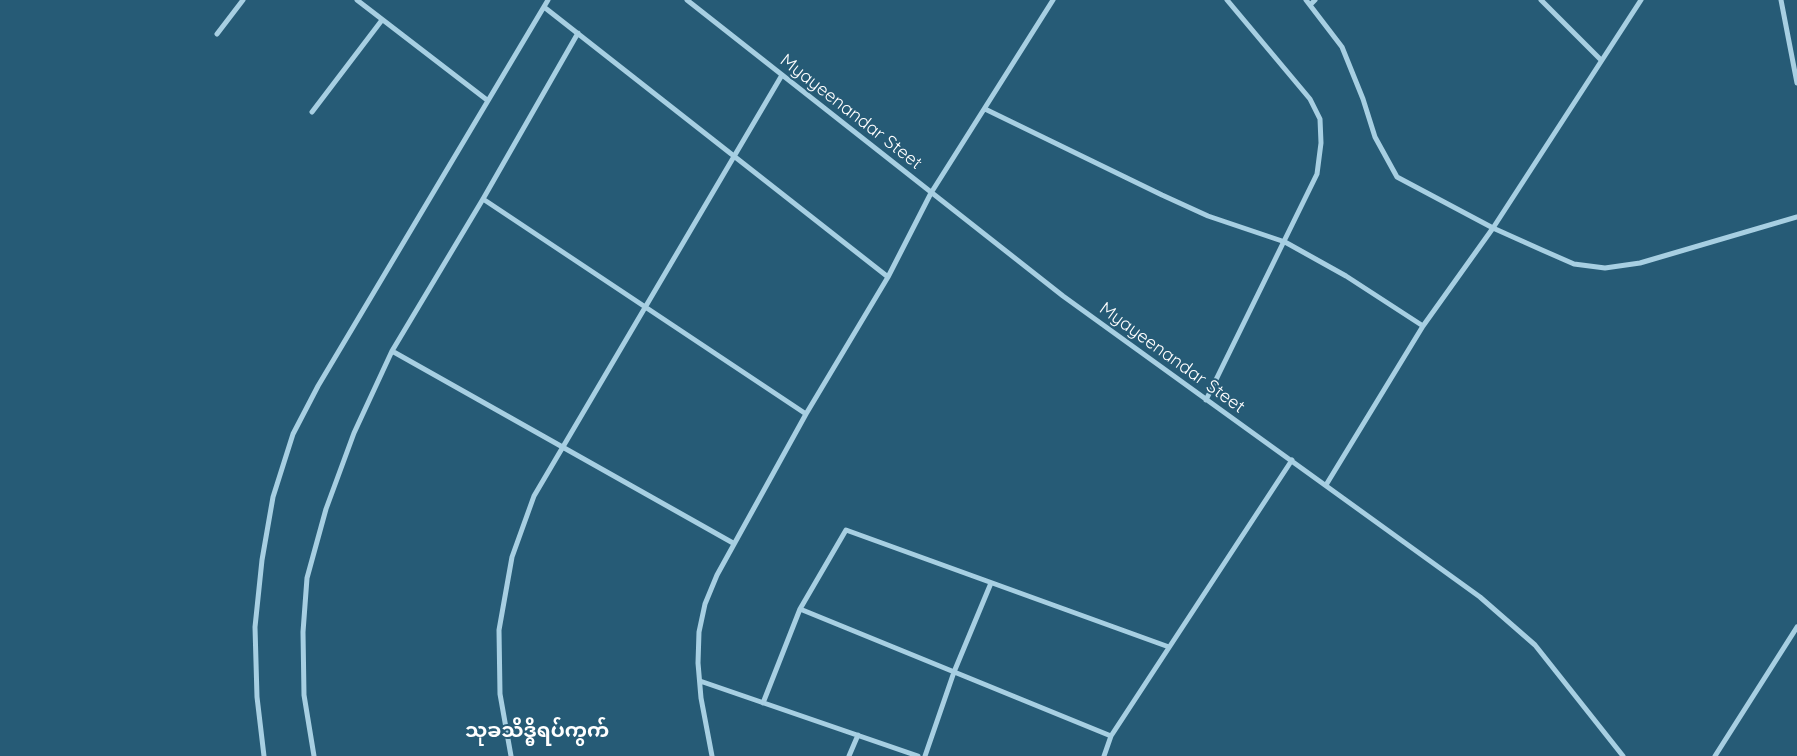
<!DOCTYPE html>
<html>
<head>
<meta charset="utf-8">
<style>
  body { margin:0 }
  canvas { display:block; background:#265b76 }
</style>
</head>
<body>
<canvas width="1797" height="756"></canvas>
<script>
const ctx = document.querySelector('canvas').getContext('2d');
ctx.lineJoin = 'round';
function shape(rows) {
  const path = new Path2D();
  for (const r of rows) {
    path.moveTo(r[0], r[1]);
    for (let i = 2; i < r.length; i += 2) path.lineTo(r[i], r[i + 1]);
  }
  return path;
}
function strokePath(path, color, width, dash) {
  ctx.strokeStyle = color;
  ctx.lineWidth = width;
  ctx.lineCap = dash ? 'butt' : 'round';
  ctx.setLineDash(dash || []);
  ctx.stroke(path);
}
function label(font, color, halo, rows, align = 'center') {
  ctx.font = font + ' Quicksand,"Noto Sans Myanmar",sans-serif';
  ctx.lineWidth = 4;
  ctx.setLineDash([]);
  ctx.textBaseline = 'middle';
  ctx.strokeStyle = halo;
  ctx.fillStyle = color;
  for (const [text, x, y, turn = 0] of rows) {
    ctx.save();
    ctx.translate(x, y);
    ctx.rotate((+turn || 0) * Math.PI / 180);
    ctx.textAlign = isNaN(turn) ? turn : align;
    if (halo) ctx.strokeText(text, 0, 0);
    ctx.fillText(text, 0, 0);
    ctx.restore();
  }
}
strokePath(shape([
  [357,0,487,100],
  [687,0,1063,296,1480,597,1535,645,1623,756],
  [1306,0,1342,47,1363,99,1375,137,1397,177,1493,228,1542,250,1574,264,1605,268,1640,263,1797,217],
  [1541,0,1601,60],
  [1781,0,1797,83],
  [1310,5,1315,0],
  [544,7,888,277],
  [217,34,243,0],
  [985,109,1162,195,1208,216,1285,242,1346,276,1423,326],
  [312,112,382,20],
  [483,199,806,414],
  [392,351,733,543],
  [1206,400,1317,174,1321,143,1320,119,1310,99,1227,0],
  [1326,485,1423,326,1493,228,1641,0],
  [800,609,1111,736],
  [700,681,918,756],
  [763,703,800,609,846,530,1169,647],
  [264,756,257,697,255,627,262,560,273,497,293,434,318,386,548,0],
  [314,756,304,695,303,632,307,578,326,509,354,433,392,351,483,199,578,33],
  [511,756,500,694,499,630,512,557,534,496,782,75],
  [712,756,701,698,698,663,699,632,705,604,717,575,806,414,888,277,931,193,1053,0],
  [849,756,858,735],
  [925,756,954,672,991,583],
  [1104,756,1111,736,1292,460],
  [1715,756,1797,627]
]), '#a7cfe2', 5);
label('18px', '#fff', '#265b76', [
  ["Myayeenandar Steet",851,112,38],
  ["Myayeenandar Steet",1172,358,36]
]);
label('bold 20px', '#fff', '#265b76', [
  ["သုခသိဒ္ဓိရပ်ကွက်",537,731]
]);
</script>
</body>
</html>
